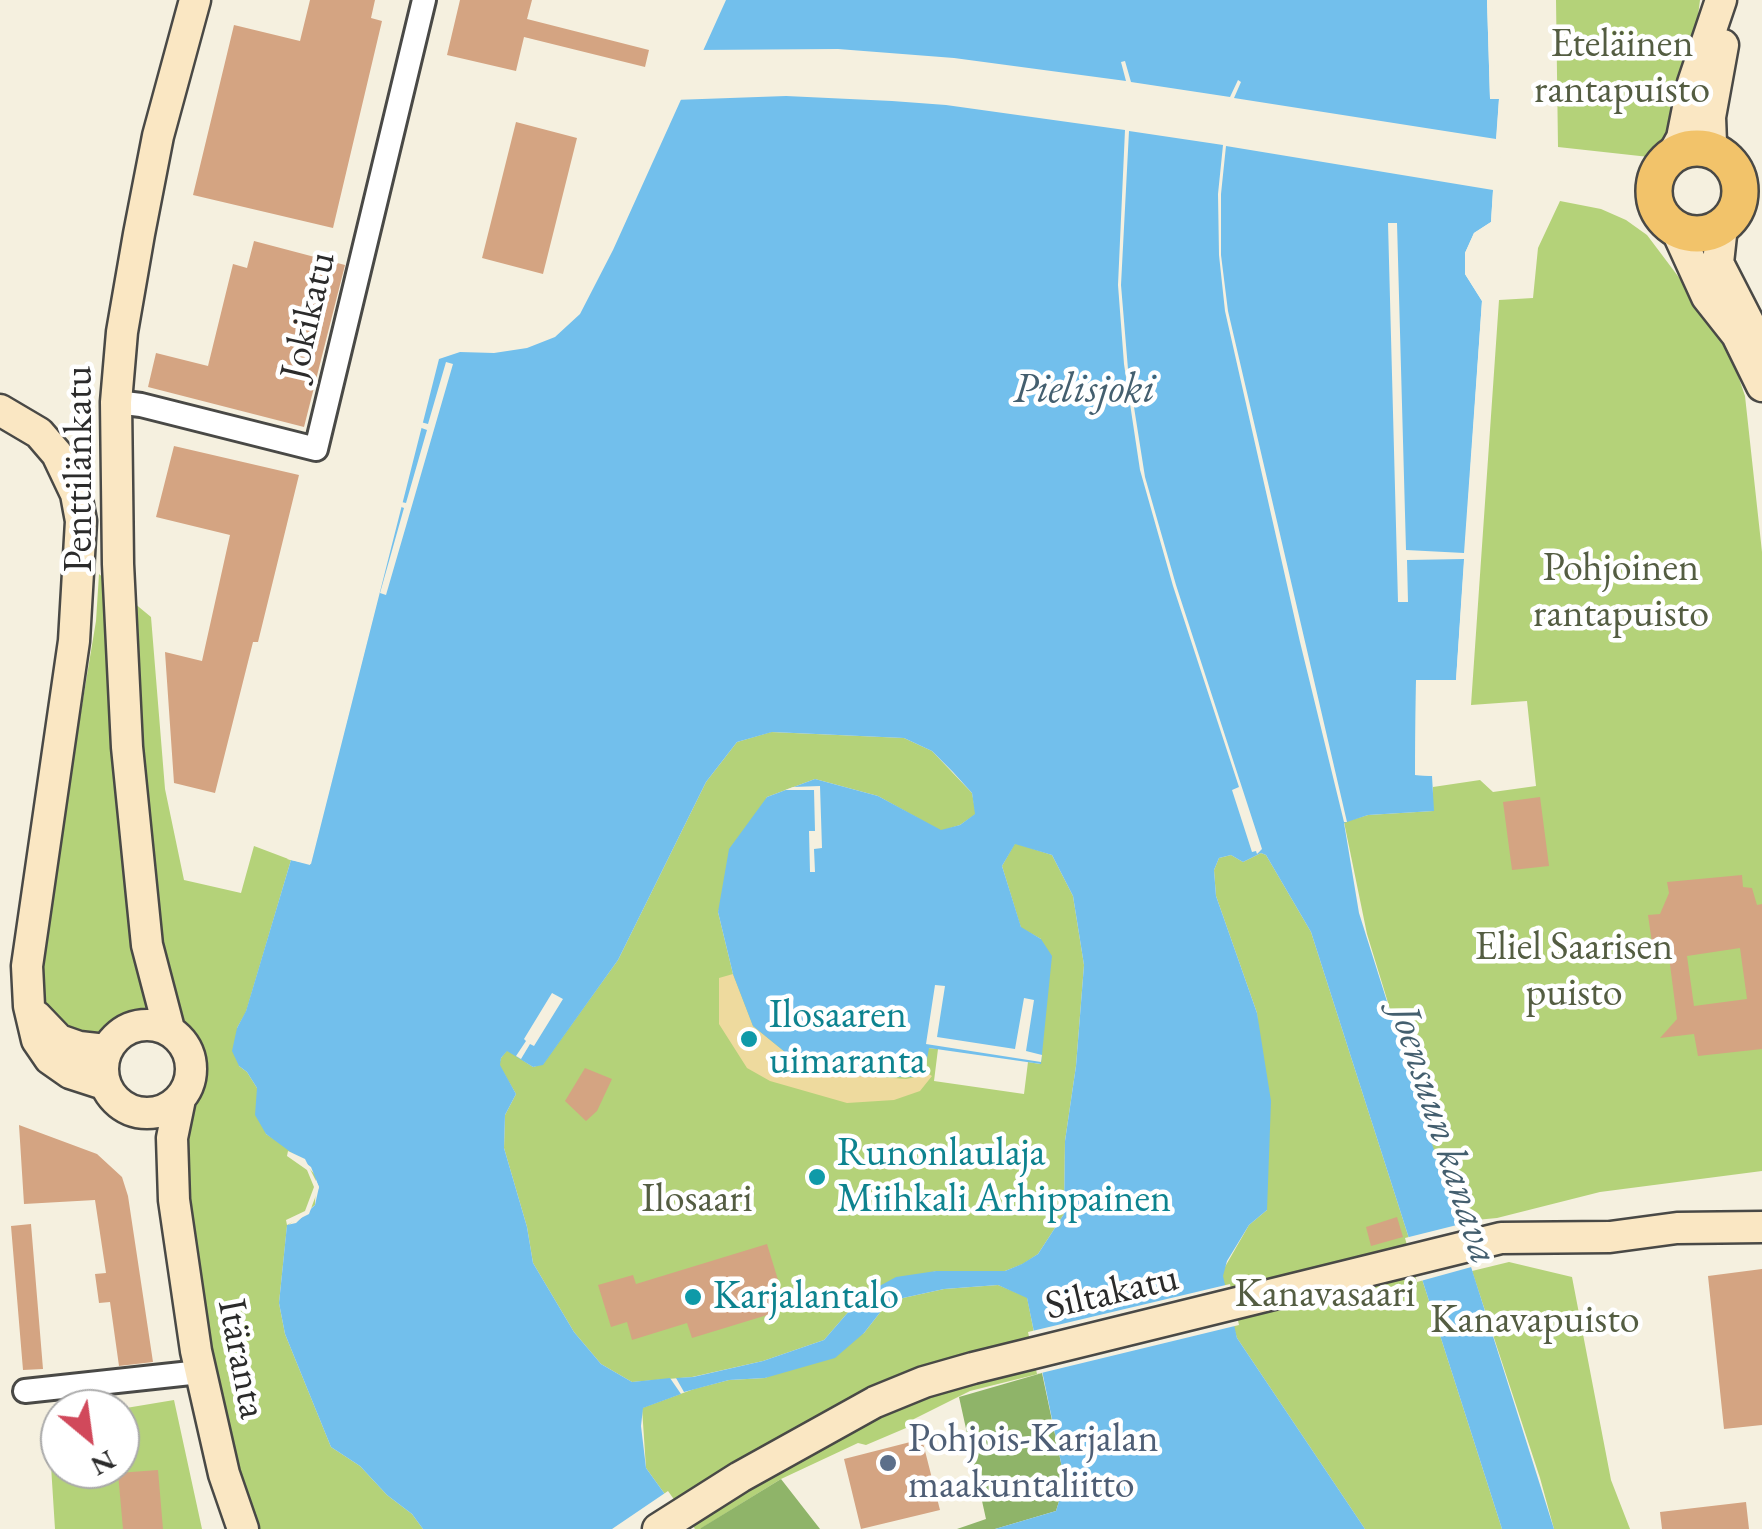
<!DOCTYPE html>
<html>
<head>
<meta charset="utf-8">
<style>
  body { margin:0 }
  #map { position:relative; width:1762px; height:1529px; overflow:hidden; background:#f5f0df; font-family:"EB Garamond",serif }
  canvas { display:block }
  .north { position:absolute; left:40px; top:1389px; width:100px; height:100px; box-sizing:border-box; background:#fff; border:2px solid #aaa; border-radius:50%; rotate:151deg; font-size:28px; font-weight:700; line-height:40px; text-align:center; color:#2b2b2b }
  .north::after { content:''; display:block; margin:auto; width:35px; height:45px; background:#d1495b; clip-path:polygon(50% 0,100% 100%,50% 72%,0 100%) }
</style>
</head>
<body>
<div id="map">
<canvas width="1762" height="1529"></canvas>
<div class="north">N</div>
</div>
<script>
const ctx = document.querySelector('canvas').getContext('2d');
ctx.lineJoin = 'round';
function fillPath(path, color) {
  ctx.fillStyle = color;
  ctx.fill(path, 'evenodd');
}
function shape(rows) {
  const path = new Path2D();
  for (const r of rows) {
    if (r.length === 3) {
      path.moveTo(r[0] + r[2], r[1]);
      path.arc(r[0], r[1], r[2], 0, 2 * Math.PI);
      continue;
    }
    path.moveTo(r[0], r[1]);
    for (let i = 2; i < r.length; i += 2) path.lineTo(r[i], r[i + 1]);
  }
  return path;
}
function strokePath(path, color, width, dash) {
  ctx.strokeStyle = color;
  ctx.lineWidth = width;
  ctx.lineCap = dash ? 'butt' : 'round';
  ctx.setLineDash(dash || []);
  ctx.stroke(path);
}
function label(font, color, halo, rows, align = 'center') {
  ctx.font = font + ' "EB Garamond",serif';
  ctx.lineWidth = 9;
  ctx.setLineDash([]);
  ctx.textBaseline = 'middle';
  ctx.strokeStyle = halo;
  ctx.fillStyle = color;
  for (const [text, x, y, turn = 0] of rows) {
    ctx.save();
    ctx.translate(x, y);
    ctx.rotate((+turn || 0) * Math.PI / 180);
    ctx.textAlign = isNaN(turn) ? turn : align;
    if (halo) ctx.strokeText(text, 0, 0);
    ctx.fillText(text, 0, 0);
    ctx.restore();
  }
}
fillPath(shape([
  [1556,0,1700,0,1696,32,1668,142,1649,157,1558,147],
  [1560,201,1601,209,1626,220,1647,235,1726,340,1745,396,1762,552,1762,1171,1600,1192,1497,1218,1455,1222,1367,934,1344,822,1368,815,1433,811,1433,787,1480,780,1493,792,1536,786,1527,701,1471,705,1499,300,1533,298,1538,248],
  [99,574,151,617,165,789,184,880,241,893,254,846,291,860,246,1012,237,1028,239,1066,247,1072,257,1088,266,1134,296,1153,316,1176,315,1205,287,1226,279,1303,285,1334,331,1447,360,1466,387,1495,412,1514,423,1529,249,1529,229,1471,183,1200,186,1099,196,1081,192,1051,171,1025,131,1021,100,1042,66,1032,40,1000,39,964,96,621],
  [771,732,904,738,932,751,972,793,976,814,960,825,941,831,878,796,815,779,767,797,718,912,733,974,916,1077,924,1071,928,1048,938,1049,934,1081,1024,1094,1028,1062,1040,1064,1041,939,1021,928,1002,866,1015,843,1052,855,1073,896,1084,965,1076,1066,1065,1141,1064,1214,1038,1254,1023,1264,1005,1271,936,1271,863,1295,824,1340,763,1361,692,1377,632,1382,601,1364,574,1332,533,1263,527,1227,504,1148,505,1115,516,1094,499,1065,501,1058,507,1050,533,1067,543,1064,618,960,706,782,737,742],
  [1261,853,1266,855,1311,932,1502,1529,1365,1529,1237,1338,1218,1279,1249,1225,1267,1210,1266,1163,1257,1013,1216,896,1214,870,1219,858,1231,855,1243,862],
  [1509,1262,1572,1277,1611,1480,1630,1529,1554,1529,1540,1478,1472,1271],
  [998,1285,1027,1297,1042,1373,970,1391,914,1419,906,1428,866,1445,858,1443,781,1479,700,1529,690,1529,646,1468,642,1408,694,1389,729,1380,765,1378,864,1333,882,1310,903,1298,944,1289],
  [174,1400,202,1529,55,1529,48,1418,60,1417,60,1469,120,1469,120,1409]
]), '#b4d279');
fillPath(shape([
  [1042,1373,1065,1482,1056,1511,995,1529,957,1529,986,1519,959,1397],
  [781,1479,820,1529,700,1529,701,1528]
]), '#8fb469');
fillPath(shape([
  [733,974,753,1026,785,1052,828,1073,906,1079,916,1077,924,1071,932,1076,920,1091,894,1100,847,1103,770,1081,747,1068,719,1024,719,978]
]), '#eeda9e');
fillPath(shape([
  [726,0,1487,0,1490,98,1499,99,1491,222,1474,233,1465,253,1465,274,1482,301,1456,681,1416,680,1415,775,1432,776,1434,811,1368,815,1344,823,1359,913,1554,1529,1502,1529,1311,932,1266,855,1261,853,1243,862,1231,855,1219,858,1214,870,1216,896,1257,1013,1271,1101,1267,1210,1249,1225,1227,1261,1223,1276,1237,1338,1365,1529,995,1529,1056,1511,1065,1482,1027,1298,998,1285,944,1289,903,1298,882,1310,864,1333,835,1358,765,1378,729,1380,684,1392,676,1378,693,1377,763,1361,824,1340,863,1295,896,1277,936,1271,1005,1271,1022,1264,1038,1254,1064,1214,1065,1141,1076,1066,1084,965,1073,896,1052,855,1015,844,1002,866,1021,927,1041,939,1052,956,1041,1064,929,1048,927,1059,920,1064,924,1071,917,1077,870,1077,828,1073,785,1052,753,1026,733,974,718,912,729,849,767,797,815,779,878,796,941,830,960,825,975,814,972,793,953,772,932,751,904,738,772,732,737,742,706,782,618,960,543,1065,533,1067,507,1051,501,1058,500,1065,516,1094,505,1115,504,1148,527,1227,533,1263,574,1332,601,1364,632,1382,670,1378,681,1394,643,1408,641,1426,646,1468,690,1529,423,1529,412,1514,387,1495,360,1466,331,1447,285,1334,279,1303,287,1225,296,1223,315,1205,319,1187,311,1167,266,1134,255,1115,257,1088,247,1072,239,1066,232,1051,237,1028,246,1011,291,860,311,864,439,359,460,352,494,353,527,348,555,337,580,314,613,250]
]), '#72bfec');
fillPath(shape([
  [1487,0,1492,0,1495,94,1501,94,1504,98,1499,139,1502,140,1500,172,1493,224,1476,235,1467,254,1467,273,1484,300,1459,683,1420,685,1420,770,1432,771,1432,776,1415,775,1416,680,1456,680,1464,559,1407,560,1408,602,1398,602,1388,223,1397,223,1406,550,1464,553,1482,301,1465,274,1465,253,1474,233,1491,222,1493,190,1226,146,1221,194,1221,255,1228,311,1347,822,1344,822,1300,642,1225,311,1219,255,1218,194,1223,145,1129,131,1121,285,1128,369,1145,477,1176,585,1262,849,1257,854,1256,851,1252,852,1232,790,1239,787,1173,586,1140,470,1124,364,1118,285,1125,130,946,105,892,101,786,96,674,100,696,50,838,49,954,58,1126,81,1121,62,1125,61,1131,82,1230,97,1238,80,1241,82,1234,98,1496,139,1499,99,1490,99],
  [446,362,453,364,386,595,380,593,404,508,396,505,397,501,406,503,427,430,416,426,417,421,428,424],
  [372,600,377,601,310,865,287,859,292,855,307,859],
  [820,786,822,848,814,849,815,872,810,872,809,831,815,831,814,790,785,790,793,787],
  [935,985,945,986,937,1037,1015,1049,1024,998,1034,1000,1026,1051,1042,1055,1041,1062,926,1044],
  [552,993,563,999,534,1046,530,1044,521,1059,516,1056,526,1041,524,1039],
  [288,1151,305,1159,319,1187,309,1214,287,1225,286,1220,305,1211,314,1187,307,1170,287,1156],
  [1461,1224,1475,1266,1417,1282,1405,1238],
  [1230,1284,1239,1325,1037,1374,1028,1332],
  [668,1491,695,1529,612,1529]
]), '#f5f0df');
fillPath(shape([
  [310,0,375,0,371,18,382,21,333,228,193,195,234,25,300,41],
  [460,0,532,0,527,19,649,50,645,67,524,37,516,71,447,55],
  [516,122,577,138,543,274,482,258],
  [254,241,345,265,304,427,148,387,156,353,208,366,233,264,247,268],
  [174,446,299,475,258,642,253,642,215,793,174,783,165,652,202,661,230,535,156,517],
  [1540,797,1549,866,1512,870,1503,802],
  [1742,875,1743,887,1752,888,1757,905,1762,904,1762,1049,1698,1056,1694,1034,1660,1038,1677,1019,1668,949,1653,950,1648,915,1660,914,1669,893,1667,882],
  [1740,948,1747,999,1694,1006,1687,956],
  [585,1068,612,1079,597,1111,586,1121,565,1101],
  [19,1125,97,1154,122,1177,128,1196,153,1362,119,1366,110,1302,99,1303,95,1274,106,1273,95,1200,24,1204],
  [1397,1217,1403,1237,1371,1246,1366,1227],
  [31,1224,43,1369,23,1370,11,1226],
  [767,1244,787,1309,692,1338,687,1323,632,1340,627,1322,611,1327,598,1285,633,1275,636,1284],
  [1762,1269,1762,1425,1724,1429,1708,1276],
  [922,1439,940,1510,861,1529,844,1459],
  [158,1470,163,1529,123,1529,118,1473],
  [1746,1502,1749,1529,1662,1529,1660,1512]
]), '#d4a482');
const street = shape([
  [116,402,141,405,316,449,424,0],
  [25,1391,200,1372]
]);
const secondary = shape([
  [1718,153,1711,143,1710,117,1723,45],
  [1672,156,1682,138,1693,83,1721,0],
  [1722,226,1718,263,1761,347],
  [1676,229,1707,297,1737,335,1762,386],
  [0,410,39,433,57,454,76,494,81,521,74,641,27,966,29,1006,37,1040,50,1059,70,1073,104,1084],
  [36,1016,59,1040,79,1047,106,1050],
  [147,1069,44],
  [169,1029,147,945,127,747,118,564,116,402,122,332,139,234,158,136,195,0],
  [180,1099,172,1138,174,1200,196,1351,224,1474,243,1529],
  [658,1529,740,1477,875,1402,924,1382,973,1368,1501,1238,1610,1237,1677,1228,1762,1227]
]);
const primary = shape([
  [1697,191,43]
]);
strokePath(street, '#494946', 28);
strokePath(secondary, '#494946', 35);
strokePath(primary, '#494946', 40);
strokePath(street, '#fff', 22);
strokePath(secondary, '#fae7c3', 30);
strokePath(primary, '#f2c36a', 35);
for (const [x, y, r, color] of [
  [749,1039,10,"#0f9aa8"],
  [817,1177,10,"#0f9aa8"],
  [693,1297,10,"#0f9aa8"],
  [888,1463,10,"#5c6f8a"]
]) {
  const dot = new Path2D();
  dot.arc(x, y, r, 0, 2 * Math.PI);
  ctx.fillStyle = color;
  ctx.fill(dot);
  strokePath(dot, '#fff', 4);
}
label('40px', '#545d42', '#fff', [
  ["Eteläinen",1622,45],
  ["rantapuisto",1622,91],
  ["Pohjoinen",1621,569],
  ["rantapuisto",1621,615],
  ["Eliel Saarisen",1574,948],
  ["puisto",1574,994],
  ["Ilosaari",697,1200],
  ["Kanavasaari",1325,1295],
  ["Kanavapuisto",1535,1321]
]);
label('40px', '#2b2b2b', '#fff', [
  ["Jokikatu",309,316,-77],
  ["Penttilänkatu",80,469,-90],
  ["Siltakatu",1112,1293,-13],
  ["Itäranta",241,1359,79]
]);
label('40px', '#0d838f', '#fff', [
  ["Ilosaaren",769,1016],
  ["uimaranta",769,1062],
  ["Runonlaulaja",837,1154],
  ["Miihkali Arhippainen",837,1200],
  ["Karjalantalo",713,1297]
], 'left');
label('40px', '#4e5e75', '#fff', [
  ["Pohjois-Karjalan",908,1440],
  ["maakuntaliitto",908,1486]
], 'left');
label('italic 42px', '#445f6f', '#fff', [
  ["Pielisjoki",1084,391],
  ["Joensuun kanava",1443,1135,72]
]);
</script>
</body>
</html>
